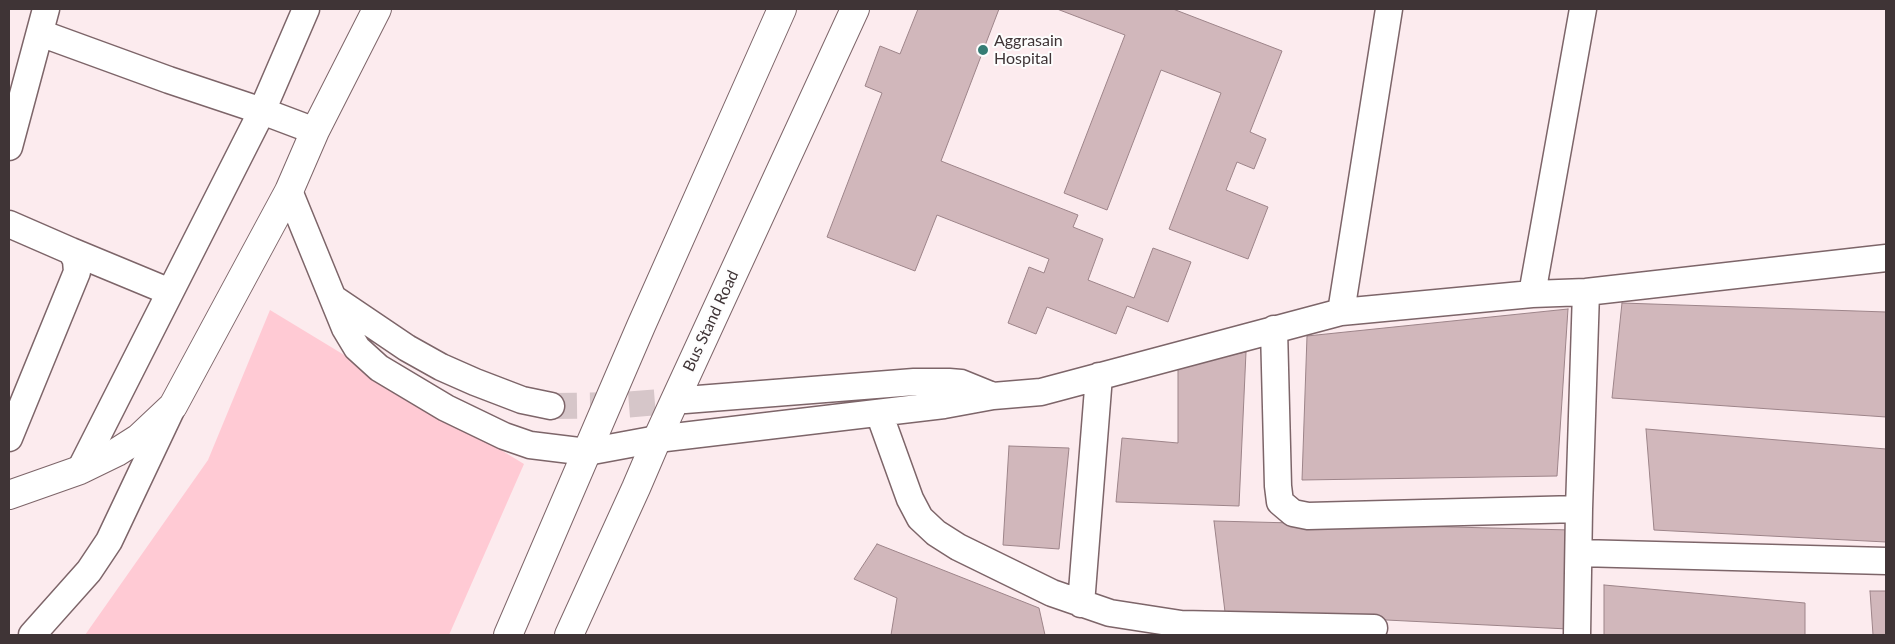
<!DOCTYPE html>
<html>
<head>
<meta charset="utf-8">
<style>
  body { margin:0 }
  #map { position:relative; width:1895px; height:644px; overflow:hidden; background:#fcebee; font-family:Lato,sans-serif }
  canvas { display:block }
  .frame { position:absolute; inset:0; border:10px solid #3f3436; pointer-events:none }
</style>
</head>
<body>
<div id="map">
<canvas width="1895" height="644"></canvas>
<div class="frame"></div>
</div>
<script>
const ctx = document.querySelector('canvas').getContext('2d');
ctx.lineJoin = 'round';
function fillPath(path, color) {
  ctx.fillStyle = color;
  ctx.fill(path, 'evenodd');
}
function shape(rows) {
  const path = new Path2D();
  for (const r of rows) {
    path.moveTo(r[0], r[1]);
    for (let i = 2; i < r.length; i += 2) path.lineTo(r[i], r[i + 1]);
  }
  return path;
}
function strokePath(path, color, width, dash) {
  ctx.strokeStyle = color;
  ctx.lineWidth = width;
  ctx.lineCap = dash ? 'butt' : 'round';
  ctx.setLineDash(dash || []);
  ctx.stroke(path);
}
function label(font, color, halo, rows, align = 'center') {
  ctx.font = font + ' Lato,sans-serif';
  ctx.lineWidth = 4;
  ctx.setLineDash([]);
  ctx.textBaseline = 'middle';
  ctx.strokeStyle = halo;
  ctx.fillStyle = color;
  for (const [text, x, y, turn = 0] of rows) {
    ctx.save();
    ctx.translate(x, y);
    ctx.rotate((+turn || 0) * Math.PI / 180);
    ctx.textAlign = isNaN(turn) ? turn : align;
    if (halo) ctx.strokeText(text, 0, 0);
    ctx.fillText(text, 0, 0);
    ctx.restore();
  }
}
fillPath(shape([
  [270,310,524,464,449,635,85,635,208,460]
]), '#ffcad4');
const building = shape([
  [918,9,999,9,941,161,1078,215,1073,227,1103,239,1088,280,1134,298,1153,248,1191,262,1168,322,1127,306,1116,334,1047,307,1036,334,1008,323,1029,267,1044,273,1049,259,937,215,915,271,827,237,882,93,865,86,880,46,900,54,918,9],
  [1057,9,1173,9,1282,51,1250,132,1266,139,1254,169,1237,162,1226,190,1268,207,1248,259,1169,229,1221,93,1161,70,1107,210,1064,193,1125,35,1057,9],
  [1622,303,1886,312,1886,417,1612,398,1622,303],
  [1568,309,1557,476,1302,480,1307,336,1568,309],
  [1246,352,1239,506,1116,502,1122,438,1178,443,1178,365,1246,352],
  [1646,429,1886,449,1886,542,1654,530,1646,429],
  [1009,446,1069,448,1059,549,1003,545,1009,446],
  [1214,521,1571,530,1568,629,1225,612,1214,521],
  [877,544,1039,608,1045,635,891,635,897,598,854,579,877,544],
  [1604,585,1805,603,1805,635,1604,635,1604,585],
  [1870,591,1886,591,1886,635,1873,635,1870,591]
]);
fillPath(building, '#d1b7bb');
strokePath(building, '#9d8489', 1);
strokePath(shape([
  [551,406,622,405,685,400]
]), '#d6c6c9', 26, [26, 13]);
const minor = shape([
  [40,33,169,80,262,111,315,131],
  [9,147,46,9],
  [289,191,345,328,357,348,379,368,446,408,504,436,530,445,587,452,657,439,944,405,993,396,1041,392,1341,312,1532,294,1586,292,1886,258],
  [9,224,71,251,76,260,77,272,9,438],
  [71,251,170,292],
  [1532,294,1583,9],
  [333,298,407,348,441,367,475,382,522,400,551,406],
  [1341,312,1389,9],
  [1274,329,1278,486,1280,502,1293,513,1308,516,1579,509],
  [685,400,914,382,949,382,961,383,993,396],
  [879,413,910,499,920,518,936,533,958,547,1052,593,1110,613,1181,624,1374,628],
  [80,470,262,111,306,9],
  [1579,553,1886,561],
  [1081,604,1099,376],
  [32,635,89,571,109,541,172,408],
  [1577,635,1579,509,1586,292]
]);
const tertiary = shape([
  [9,495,80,470,117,452,139,438,173,406,289,191,315,131,377,9]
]);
const primary = shape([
  [508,635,641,326,782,9],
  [569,635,636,488,657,439,855,9]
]);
strokePath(minor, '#7d6569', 29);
strokePath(tertiary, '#7d6569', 30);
strokePath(primary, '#7d6569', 30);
strokePath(minor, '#fff', 26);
strokePath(tertiary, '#fff', 28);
strokePath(primary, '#fff', 28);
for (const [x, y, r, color] of [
  [983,50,6,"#357c74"]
]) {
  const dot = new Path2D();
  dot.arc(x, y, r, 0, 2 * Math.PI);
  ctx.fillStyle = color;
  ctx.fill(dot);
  strokePath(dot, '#fdfdfd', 2);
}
label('16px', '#3f3436', '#fdfdfd', [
  ["Aggrasain",994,41],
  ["Hospital",994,59]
], 'left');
label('16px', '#3f3436', '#fdfdfd', [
  ["Bus Stand Road",711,321,-65]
]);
</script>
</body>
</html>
